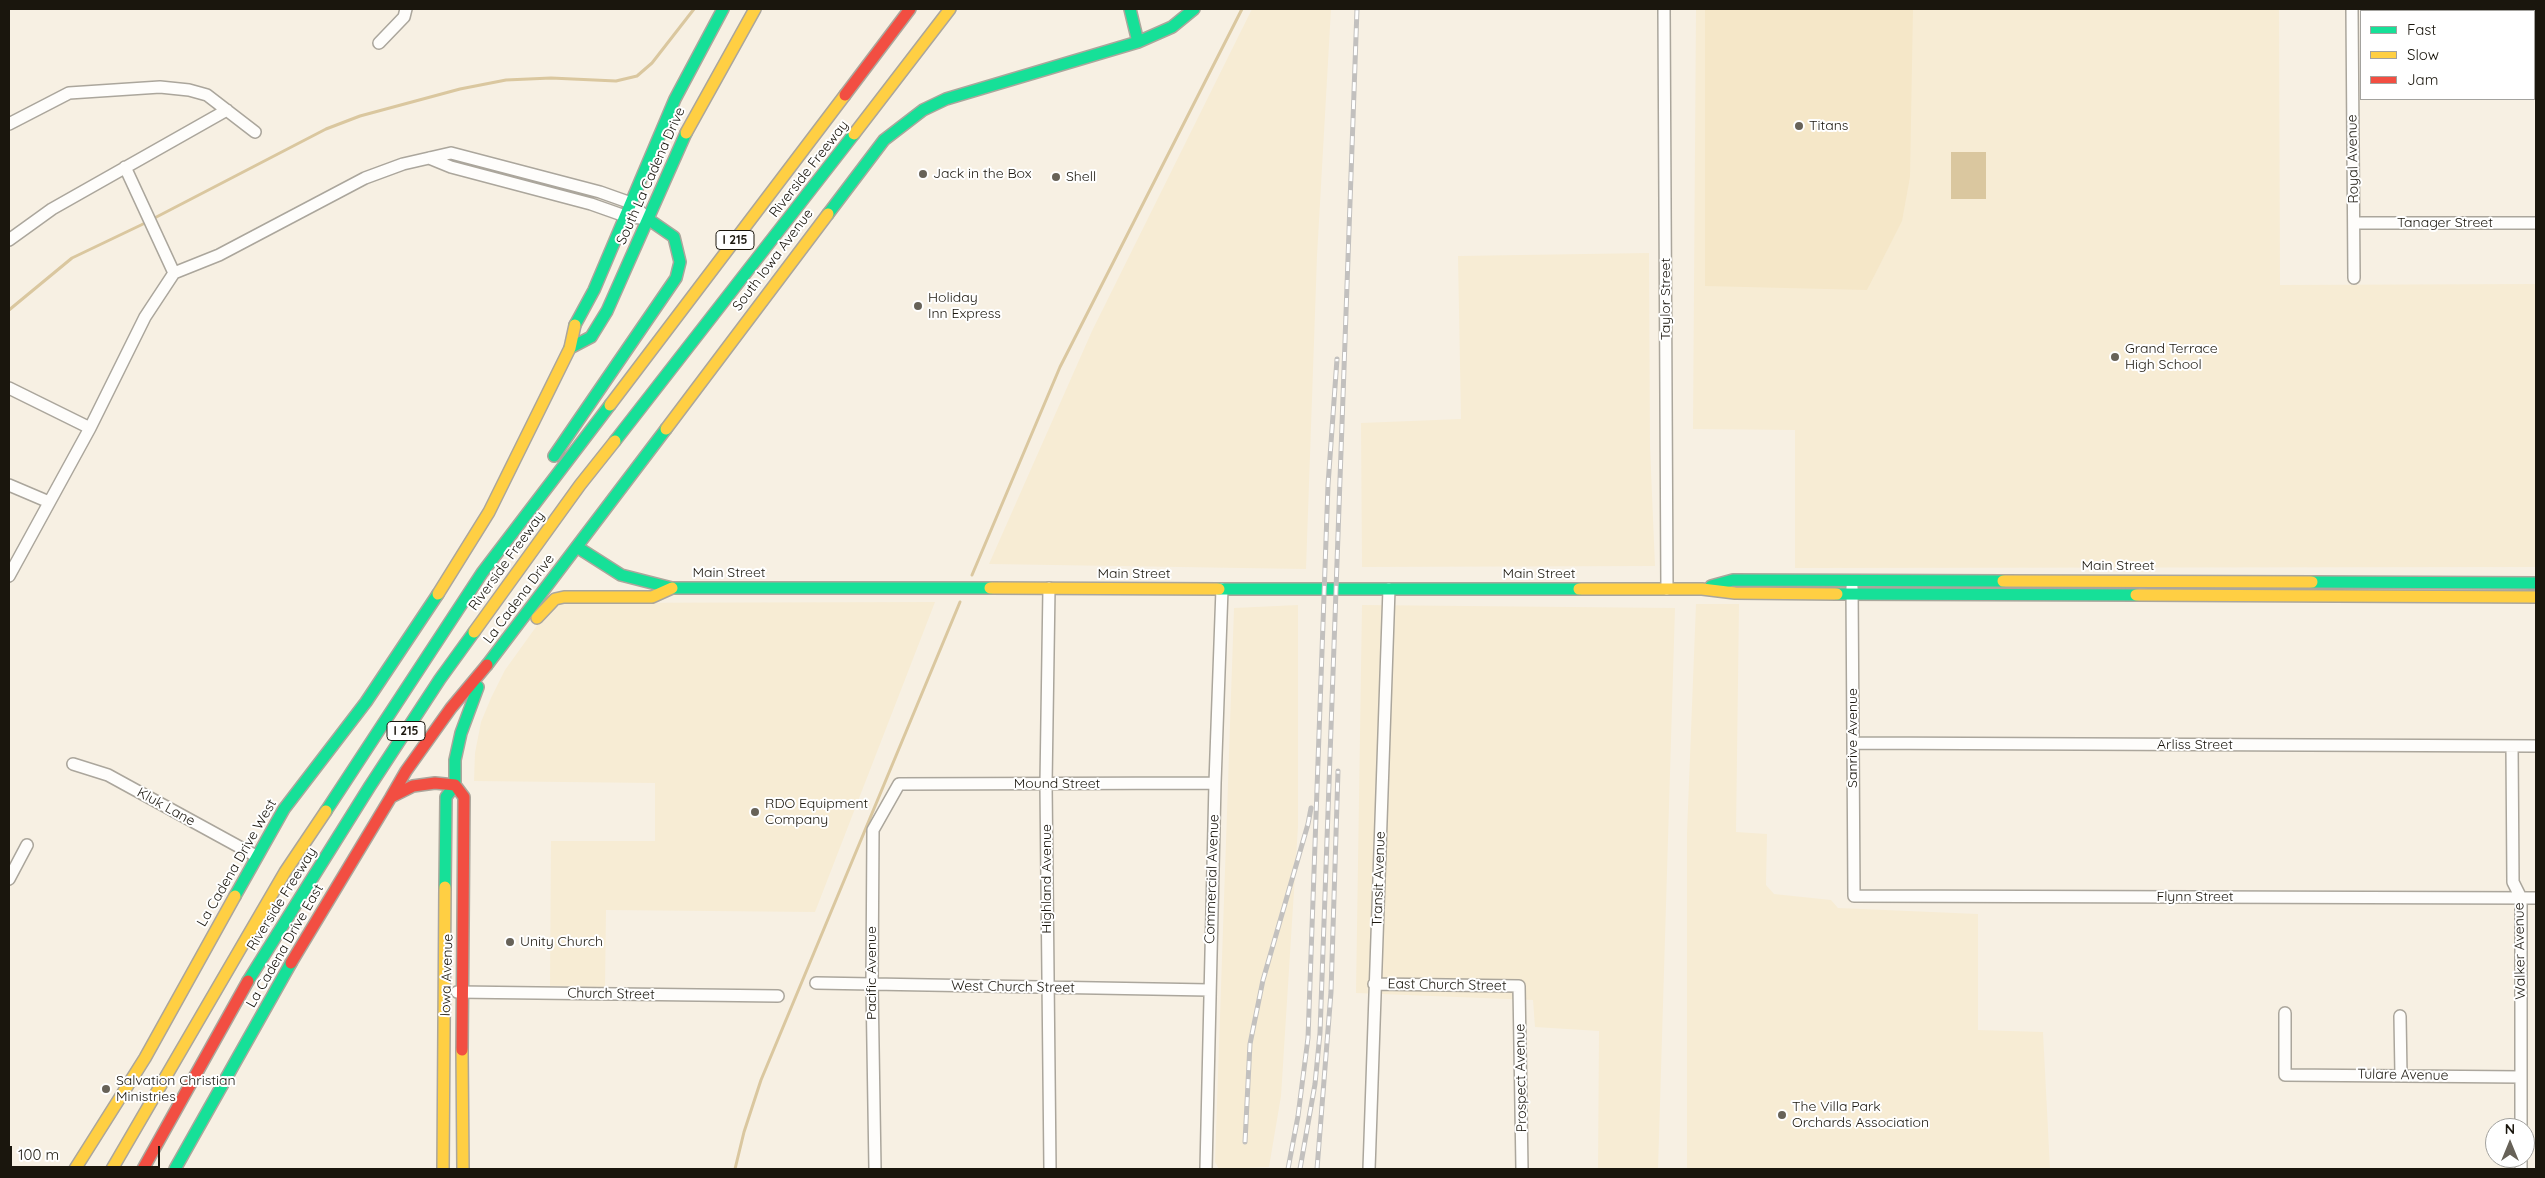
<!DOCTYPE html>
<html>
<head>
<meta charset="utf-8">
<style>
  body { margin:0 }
  #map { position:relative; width:2545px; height:1178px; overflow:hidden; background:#f7f0e3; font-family:Quicksand,sans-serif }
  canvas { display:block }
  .frame { position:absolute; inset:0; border:10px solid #1a160d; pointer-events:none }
  .legend { position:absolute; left:2360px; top:10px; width:175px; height:90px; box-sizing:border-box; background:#fff; border:1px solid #a3a29e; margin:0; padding:6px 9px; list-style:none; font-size:15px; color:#1a160d }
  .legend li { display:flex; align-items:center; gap:10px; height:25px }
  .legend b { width:25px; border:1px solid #a3a29e }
  .north { position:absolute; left:2485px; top:1118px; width:50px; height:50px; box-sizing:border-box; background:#fff; border:1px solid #a3a29e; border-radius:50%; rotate:0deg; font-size:14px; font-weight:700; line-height:20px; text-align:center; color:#1a160d }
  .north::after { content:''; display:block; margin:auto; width:18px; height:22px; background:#676258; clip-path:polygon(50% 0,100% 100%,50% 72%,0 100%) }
  .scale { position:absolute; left:10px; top:1146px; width:150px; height:22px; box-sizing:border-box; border:2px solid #1a160d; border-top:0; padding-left:6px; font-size:15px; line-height:18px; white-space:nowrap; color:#1a160d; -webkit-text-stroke:4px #fff; paint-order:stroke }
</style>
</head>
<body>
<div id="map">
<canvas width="2545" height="1178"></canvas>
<div class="frame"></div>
<ul class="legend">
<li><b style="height:6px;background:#16e098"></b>Fast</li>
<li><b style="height:6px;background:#ffcf43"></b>Slow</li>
<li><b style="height:6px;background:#f24e42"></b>Jam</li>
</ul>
<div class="north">N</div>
<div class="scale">100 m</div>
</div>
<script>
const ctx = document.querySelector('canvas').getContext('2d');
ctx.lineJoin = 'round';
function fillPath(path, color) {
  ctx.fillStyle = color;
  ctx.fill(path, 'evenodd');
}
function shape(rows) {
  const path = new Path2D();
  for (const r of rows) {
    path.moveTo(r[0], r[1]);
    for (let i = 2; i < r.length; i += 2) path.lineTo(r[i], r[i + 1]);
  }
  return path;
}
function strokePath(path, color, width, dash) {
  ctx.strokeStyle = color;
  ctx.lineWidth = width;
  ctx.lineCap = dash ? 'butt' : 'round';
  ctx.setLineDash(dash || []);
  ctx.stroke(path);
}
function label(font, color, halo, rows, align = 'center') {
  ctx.font = font + ' Quicksand,sans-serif';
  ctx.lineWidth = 4;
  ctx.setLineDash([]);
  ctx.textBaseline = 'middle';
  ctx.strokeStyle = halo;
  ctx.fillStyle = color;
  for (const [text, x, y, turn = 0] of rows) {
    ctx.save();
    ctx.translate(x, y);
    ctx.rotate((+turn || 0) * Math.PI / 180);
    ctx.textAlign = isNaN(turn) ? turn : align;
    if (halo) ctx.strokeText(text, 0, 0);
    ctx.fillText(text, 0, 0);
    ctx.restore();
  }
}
fillPath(shape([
  [1252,9,1331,9,1317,256,1306,569,989,564,1092,331],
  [1696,9,2279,9,2280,285,2536,284,2536,567,1795,568,1795,430,1693,429],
  [1649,253,1650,447,1655,566,1362,567,1361,423,1461,419,1458,256],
  [935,602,815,912,606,910,605,987,550,986,551,841,655,841,655,783,474,781,475,753,481,722,491,698,505,670,551,606,556,603],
  [1696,604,1739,604,1736,832,1767,834,1766,885,1774,894,1831,900,1838,908,1978,914,1978,1030,2043,1032,2050,1169,1687,1169,1687,833],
  [1298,605,1298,827,1281,1096,1269,1167,1219,1169,1215,1162,1234,608],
  [1362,605,1675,608,1658,1169,1598,1169,1599,1031,1535,1027,1533,1000,1356,993]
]), '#f7ecd4');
fillPath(shape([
  [1705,9,1913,9,1910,177,1902,221,1867,290,1705,286]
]), '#f5e7c8');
fillPath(shape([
  [1951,152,1986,152,1986,199,1951,199]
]), '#dac79f');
strokePath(shape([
  [9,310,72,258,141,225,326,129,360,116,460,89,506,80,551,78,616,81,637,76,652,63,694,9],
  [972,575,1060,367,1242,9],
  [735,1169,744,1132,761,1080,960,602]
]), '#dac79f', 3);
const street = shape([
  [1664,9,1667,589],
  [2352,9,2354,278],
  [2501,11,2501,9],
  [379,43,404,17,406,9],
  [9,124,69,93,160,87,189,90,207,95,255,132],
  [429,158,451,167,591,204,625,216,648,219],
  [125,167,174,273],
  [2354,223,2536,223],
  [9,240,52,209,227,110],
  [9,388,90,428],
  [9,485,49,502],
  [9,576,90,428,145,317,174,273,219,255,365,178,403,164,451,153,600,192,631,203,648,219],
  [1852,587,1854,896,2536,898],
  [1049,588,1046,784,1050,1169],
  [1853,743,2536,746],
  [2512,746,2513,882,2521,898,2521,1128],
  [73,764,108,775,256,856],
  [9,879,27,845],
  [816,983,1209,990],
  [1374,984,1519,986,1522,1169],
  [457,992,778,996],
  [2285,1013,2285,1075,2521,1077],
  [2400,1016,2401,1075],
  [2521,1158,2521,1169],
  [875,1169,872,984,873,830,899,784,1215,783],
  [1206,1169,1215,783,1222,589],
  [1369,1169,1389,589]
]);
const fast = shape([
  [1138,42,1172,27,1194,9],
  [828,214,884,140,923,110,946,99,1138,42,1130,9],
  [575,325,594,290,675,99,723,9],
  [570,348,591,337,607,311,686,133],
  [615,441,854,134],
  [554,456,676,278,680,262,674,237,648,219],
  [577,547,621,575,672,588,990,588],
  [2312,582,2536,583],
  [1711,586,1733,580,2003,581],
  [1219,589,1579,589],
  [1837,594,2136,595],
  [487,665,666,429],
  [326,811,482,573,610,405],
  [445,887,446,797,455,785,455,760,461,733,478,687],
  [235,896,284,809,366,702,438,594],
  [248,981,370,786,440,679,474,632],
  [175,1169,291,963]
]);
const slow = shape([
  [686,133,755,9],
  [854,134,950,9],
  [610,405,845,95],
  [666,429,828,214],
  [2003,581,2312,582],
  [990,588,1219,589],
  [1579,589,1702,589,1735,593,1837,594],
  [438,594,489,512,570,348,575,325],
  [2136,595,2536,597],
  [537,618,555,599,564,597,652,597,672,588],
  [474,632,580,485,615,441],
  [462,1050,463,1169],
  [75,1169,145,1058,235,896],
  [112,1169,285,872,326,811],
  [443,1169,445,887]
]);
const jam = shape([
  [845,95,910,9],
  [455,785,464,797,462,1050],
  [391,797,406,771,451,708,487,665],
  [291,963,391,797,413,786,435,783,455,785],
  [143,1169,248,981]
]);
strokePath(street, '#aba69c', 14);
strokePath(fast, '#aba69c', 14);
strokePath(slow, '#aba69c', 14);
strokePath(jam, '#aba69c', 14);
strokePath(street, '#fefdfb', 11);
strokePath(fast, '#16e098', 11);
strokePath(slow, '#ffcf43', 11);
strokePath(jam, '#f24e42', 11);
const rail = shape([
  [1245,1142,1250,1044,1263,980,1308,824,1311,808],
  [1288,1169,1298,1116,1308,1038,1328,485,1337,359],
  [1300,1169,1315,1084,1320,1033,1357,9],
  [1317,1169,1331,992,1338,771]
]);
strokePath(rail, '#c2c0be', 5);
strokePath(rail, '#fff', 3, [9]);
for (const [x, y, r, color] of [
  [1799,126,5,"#676258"],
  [923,174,5,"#676258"],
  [1056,177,5,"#676258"],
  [918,306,5,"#676258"],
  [2115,357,5,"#676258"],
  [755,812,5,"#676258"],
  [510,942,5,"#676258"],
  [106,1089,5,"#676258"],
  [1782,1115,5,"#676258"]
]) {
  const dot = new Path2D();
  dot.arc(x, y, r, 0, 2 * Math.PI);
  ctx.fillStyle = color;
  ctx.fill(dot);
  strokePath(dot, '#fff', 2);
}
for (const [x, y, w] of [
  [735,240,38],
  [406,731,38]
]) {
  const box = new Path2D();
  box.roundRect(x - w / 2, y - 9.5, w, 19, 4);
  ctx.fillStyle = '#fff';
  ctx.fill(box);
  strokePath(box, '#1a160d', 1);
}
label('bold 12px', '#1a160d', null, [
  ["I 215",735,240],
  ["I 215",406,731]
]);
label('14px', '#1a160d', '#fff', [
  ["Titans",1809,126],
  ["Jack in the Box",933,174],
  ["Shell",1066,177],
  ["Holiday",928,298],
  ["Inn Express",928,314],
  ["Grand Terrace",2125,349],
  ["High School",2125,365],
  ["RDO Equipment",765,804],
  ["Company",765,820],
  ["Unity Church",520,942],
  ["Salvation Christian",116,1081],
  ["Ministries",116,1097],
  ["The Villa Park",1792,1107],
  ["Orchards Association",1792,1123]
], 'left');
label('14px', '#1a160d', '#fff', [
  ["Royal Avenue",2353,159,-91],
  ["Riverside Freeway",809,169,-52],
  ["South La Cadena Drive",651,176,-66],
  ["Tanager Street",2445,223],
  ["South Iowa Avenue",773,260,-53],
  ["Taylor Street",1666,299,-90],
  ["Riverside Freeway",507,561,-54],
  ["Main Street",2118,566],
  ["Main Street",729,573],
  ["Main Street",1134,574],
  ["Main Street",1539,574],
  ["La Cadena Drive",519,599,-53],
  ["Sanrive Avenue",1853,738,-90],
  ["Arliss Street",2195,745],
  ["Mound Street",1057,784],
  ["Kluk Lane",166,807,29],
  ["La Cadena Drive West",237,863,-60],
  ["Highland Avenue",1047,879,-90],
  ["Commercial Avenue",1212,879,-88],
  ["Transit Avenue",1379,879,-88],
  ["Flynn Street",2195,897],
  ["Riverside Freeway",282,899,-58],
  ["La Cadena Drive East",285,946,-60],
  ["Walker Avenue",2520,951,-91],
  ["Pacific Avenue",872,973,-90],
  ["Iowa Avenue",447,975,-88],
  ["East Church Street",1447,985,1],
  ["West Church Street",1013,987,1],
  ["Church Street",611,994,1],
  ["Tulare Avenue",2403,1075,1],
  ["Prospect Avenue",1521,1078,-91]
]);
</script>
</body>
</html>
